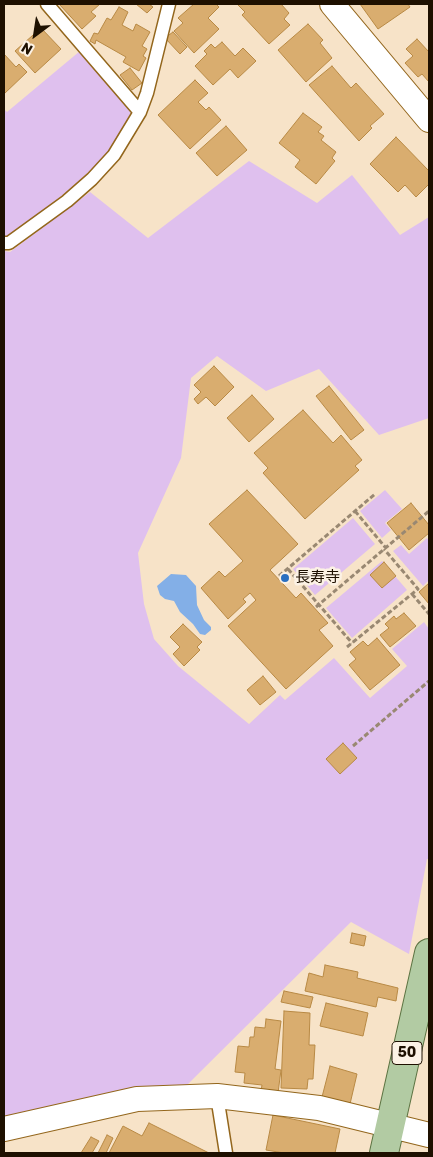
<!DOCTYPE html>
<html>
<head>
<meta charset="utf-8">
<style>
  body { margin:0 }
  #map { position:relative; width:433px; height:1157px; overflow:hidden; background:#f7e3c8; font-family:Rubik,sans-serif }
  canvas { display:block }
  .frame { position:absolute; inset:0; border:5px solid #1e1000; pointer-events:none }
  .north { position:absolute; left:10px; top:10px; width:50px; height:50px; -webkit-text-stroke:4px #fcf2e5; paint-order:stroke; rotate:211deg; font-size:14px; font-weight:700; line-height:20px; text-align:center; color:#1e1000 }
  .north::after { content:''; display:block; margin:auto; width:18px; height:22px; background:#1e1000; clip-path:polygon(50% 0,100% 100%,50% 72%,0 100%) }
</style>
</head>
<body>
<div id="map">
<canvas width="433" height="1157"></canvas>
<div class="frame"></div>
<div class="north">N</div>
</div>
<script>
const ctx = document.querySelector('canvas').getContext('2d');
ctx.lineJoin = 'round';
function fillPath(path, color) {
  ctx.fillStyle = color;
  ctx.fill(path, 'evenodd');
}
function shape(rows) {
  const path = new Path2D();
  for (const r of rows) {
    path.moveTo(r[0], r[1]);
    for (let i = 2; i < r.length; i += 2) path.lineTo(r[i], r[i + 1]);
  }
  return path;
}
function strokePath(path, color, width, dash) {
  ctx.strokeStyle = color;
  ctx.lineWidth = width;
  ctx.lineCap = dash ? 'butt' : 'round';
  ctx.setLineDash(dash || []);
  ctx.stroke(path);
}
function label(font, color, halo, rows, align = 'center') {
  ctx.font = font + ' Rubik,"Noto Sans JP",sans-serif';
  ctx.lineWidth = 5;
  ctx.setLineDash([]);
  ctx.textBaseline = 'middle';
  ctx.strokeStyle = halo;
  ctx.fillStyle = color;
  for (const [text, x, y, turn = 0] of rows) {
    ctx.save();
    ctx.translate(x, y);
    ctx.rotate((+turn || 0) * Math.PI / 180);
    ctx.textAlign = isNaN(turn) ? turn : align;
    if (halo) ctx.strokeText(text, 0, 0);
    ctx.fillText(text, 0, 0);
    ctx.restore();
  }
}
fillPath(shape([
  [80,51,133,115,117,142,103,159,63,195,8,236,4,236,4,109,7,112],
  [249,161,317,203,352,175,400,235,429,217,429,418,379,435,319,369,266,391,217,356,191,378,181,458,138,553,144,604,154,639,178,666,249,724,280,695,285,700,334,658,370,698,407,666,392,649,424,622,429,629,429,859,427,859,409,954,351,922,185,1087,4,1121,4,251,10,252,90,192,148,238],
  [385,490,402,509,385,523,391,530,382,538,360,511],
  [353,518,375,544,315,595,293,569],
  [427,538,429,541,429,580,423,586,393,551,401,545,409,554],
  [382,561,407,590,352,638,326,608]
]), '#dfc0ee');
fillPath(shape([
  [171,574,186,575,196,586,197,605,204,620,211,627,211,630,205,635,200,634,193,624,180,612,174,601,165,599,160,595,157,586]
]), '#83afe7');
const building = shape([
  [59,4,100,4,91,12,96,16,82,29,59,4],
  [136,4,149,4,153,7,147,13,136,4],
  [194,4,216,4,219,7,208,18,219,29,194,53,174,31,183,23,178,18,194,4],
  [237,4,281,4,289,13,284,19,290,25,269,44,242,15,245,12,237,4],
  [360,4,408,4,410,7,378,29,360,4],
  [119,7,128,12,122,25,133,31,136,24,150,32,142,46,147,49,143,56,146,58,139,71,123,62,126,57,96,40,95,44,90,41,94,33,98,34,107,18,111,20,119,7],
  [308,24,323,40,320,43,332,58,306,82,278,50,308,24],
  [41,28,61,49,35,73,15,51,41,28],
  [173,32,187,47,180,54,165,38,173,32],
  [417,39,429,52,429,82,422,74,418,77,405,63,413,56,406,49,417,39],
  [222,42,235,56,243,48,256,61,238,78,230,69,213,85,195,66,207,54,204,51,211,44,215,48,222,42],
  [4,54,16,67,19,64,27,72,4,94,4,54],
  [332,66,351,88,356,83,384,114,370,126,372,128,359,141,309,85,332,66],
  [130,68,142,83,132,90,120,75,130,68],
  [195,80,208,93,198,102,206,110,209,107,221,120,190,149,158,115,195,80],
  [303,113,322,127,318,132,324,136,321,140,336,152,332,158,335,161,316,184,295,167,300,160,279,143,303,113],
  [226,126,247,150,217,176,196,153,226,126],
  [396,137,429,171,429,184,416,197,405,185,398,192,370,164,396,137],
  [214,366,234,387,215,406,206,397,198,404,194,399,201,392,194,385,214,366],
  [329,386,364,430,351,440,316,396,329,386],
  [252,395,274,419,249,442,227,418,252,395],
  [303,410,333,443,341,435,362,460,355,466,359,470,305,519,263,473,268,468,254,453,303,410],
  [247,490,298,544,270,570,296,598,301,593,328,623,319,630,333,646,286,689,228,626,256,600,250,593,243,599,246,602,228,619,201,588,219,571,225,577,243,561,209,524,247,490],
  [411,503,429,525,429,533,409,550,387,523,411,503],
  [384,562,396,576,382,588,370,575,384,562],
  [429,583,429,604,419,592,429,583],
  [404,613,416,626,390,647,380,635,389,628,385,624,394,616,396,619,404,613],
  [183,624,202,642,197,647,200,650,184,666,173,654,180,647,170,637,183,624],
  [377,638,400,665,370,690,349,665,356,659,350,652,363,641,368,646,377,638],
  [263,676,276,692,260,705,247,690,263,676],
  [343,743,357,758,340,774,326,759,343,743],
  [352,933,366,936,364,946,350,943,352,933],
  [325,965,358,972,357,978,398,988,396,1001,378,997,376,1007,305,991,309,973,323,977,325,965],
  [284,991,313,997,310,1008,281,1002,284,991],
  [326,1003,368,1013,363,1036,320,1026,326,1003],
  [284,1011,310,1013,309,1045,315,1045,313,1079,308,1079,307,1089,281,1088,284,1011],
  [266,1019,281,1021,275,1069,281,1070,278,1093,261,1091,262,1085,244,1083,245,1073,235,1072,238,1046,249,1047,250,1037,254,1037,255,1027,265,1028,266,1019],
  [330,1066,357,1074,350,1104,322,1097,330,1066],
  [273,1115,340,1129,335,1153,284,1153,266,1150,273,1115],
  [149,1123,209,1153,109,1153,123,1126,142,1136,149,1123],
  [107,1135,113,1138,106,1153,98,1153,107,1135],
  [91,1137,99,1141,92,1153,81,1153,91,1137]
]);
fillPath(building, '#d9ad6f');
strokePath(building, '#b88944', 1);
const lane = shape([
  [47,4,140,112],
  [4,243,9,243,67,201,92,179,114,155,140,112,147,93,169,4],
  [217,1096,226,1153]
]);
const street = shape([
  [332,4,429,120],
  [4,1129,137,1099,217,1096,319,1108,429,1135]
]);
const primary = shape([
  [384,1153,429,953]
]);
strokePath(lane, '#93661c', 15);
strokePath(street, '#93661c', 26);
strokePath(primary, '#5c7342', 30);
strokePath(shape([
  [355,511,385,547],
  [288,569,352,643],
  [279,576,375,494],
  [412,594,429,614],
  [316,607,429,511],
  [347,647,418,589,384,549],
  [353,746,429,681]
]), '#998872', 3, [5, 2.5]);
strokePath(lane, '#fff', 12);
strokePath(street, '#fff', 24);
strokePath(primary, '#b2cba3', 28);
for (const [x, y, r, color] of [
  [285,578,5,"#2a6fc0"]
]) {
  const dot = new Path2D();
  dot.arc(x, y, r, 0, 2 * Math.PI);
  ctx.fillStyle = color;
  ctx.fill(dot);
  strokePath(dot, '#fcf2e5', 2);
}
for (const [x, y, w] of [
  [407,1053,30]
]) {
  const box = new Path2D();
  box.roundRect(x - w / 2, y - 11.5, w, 23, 4);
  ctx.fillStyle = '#fcf2e5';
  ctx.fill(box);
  strokePath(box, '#1e1000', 1);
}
label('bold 14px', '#1e1000', null, [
  ["50",407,1053]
]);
label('15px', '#1e1000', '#fcf2e5', [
  ["長寿寺",295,578]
], 'left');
</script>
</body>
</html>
